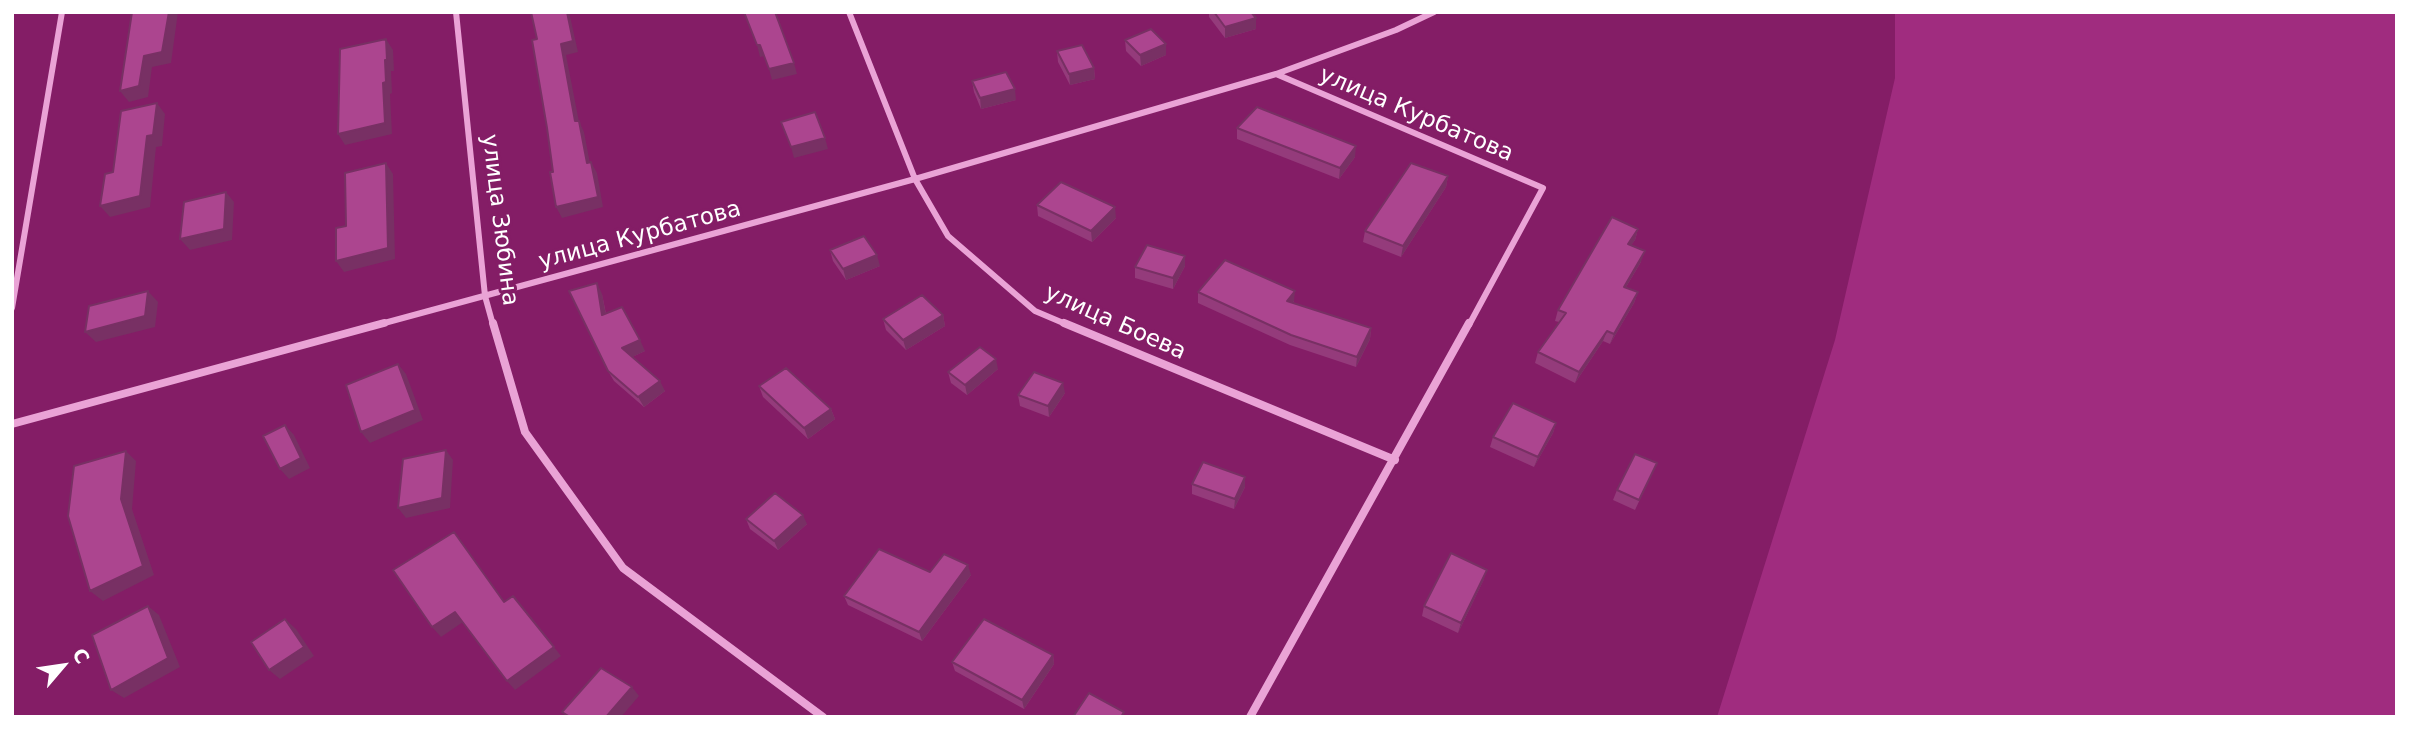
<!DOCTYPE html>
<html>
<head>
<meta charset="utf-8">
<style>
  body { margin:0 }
  #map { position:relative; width:2409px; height:729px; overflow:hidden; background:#841d66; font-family:"DejaVu Sans",sans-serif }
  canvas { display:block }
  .frame { position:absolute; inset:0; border:14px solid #fff; pointer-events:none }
  .north { position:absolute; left:28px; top:631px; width:70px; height:70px; -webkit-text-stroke:5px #841d66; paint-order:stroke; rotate:61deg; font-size:19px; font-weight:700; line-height:28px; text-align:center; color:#fff }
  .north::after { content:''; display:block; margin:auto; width:24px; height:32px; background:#fff; clip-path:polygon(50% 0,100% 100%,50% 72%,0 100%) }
</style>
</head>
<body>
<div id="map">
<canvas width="2409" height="729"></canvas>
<div class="frame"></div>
<div class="north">С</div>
</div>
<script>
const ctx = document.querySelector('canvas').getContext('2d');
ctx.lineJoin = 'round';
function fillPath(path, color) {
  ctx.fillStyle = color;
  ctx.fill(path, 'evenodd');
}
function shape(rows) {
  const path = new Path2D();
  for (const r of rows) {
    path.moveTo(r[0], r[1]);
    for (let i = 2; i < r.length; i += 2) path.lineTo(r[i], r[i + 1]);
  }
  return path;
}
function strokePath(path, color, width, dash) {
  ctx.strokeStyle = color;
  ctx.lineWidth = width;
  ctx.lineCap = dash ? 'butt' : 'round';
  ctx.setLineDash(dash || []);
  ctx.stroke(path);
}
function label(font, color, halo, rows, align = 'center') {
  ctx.font = font + ' "DejaVu Sans",sans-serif';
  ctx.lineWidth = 6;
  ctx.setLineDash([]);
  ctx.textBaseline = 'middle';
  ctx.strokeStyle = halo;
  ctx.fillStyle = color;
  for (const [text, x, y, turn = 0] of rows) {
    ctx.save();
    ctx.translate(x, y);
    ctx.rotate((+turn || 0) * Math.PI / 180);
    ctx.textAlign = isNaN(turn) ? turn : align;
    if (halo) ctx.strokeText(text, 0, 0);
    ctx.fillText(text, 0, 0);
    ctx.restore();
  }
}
fillPath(shape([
  [1895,12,2397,12,2397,717,1717,717,1835,340,1895,78]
]), '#a02c7f');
strokePath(shape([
  [456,12,485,296,493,325],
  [849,12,915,179,948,236,1035,311,1068,325],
  [1276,74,1543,188,1469,325],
  [12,308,62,12],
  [377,325,915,179,1276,74,1396,30,1434,12]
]), '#eaa3d6', 6);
strokePath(shape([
  [493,323,525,432,623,568,823,717],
  [1064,323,1395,460],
  [12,424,384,323],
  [1250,717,1469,323]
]), '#eaa3d6', 8);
fillPath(shape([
  [1209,12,1251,12,1256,18,1256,29,1225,38,1209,17],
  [1125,40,1166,44,1166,55,1141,66,1126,51],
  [1057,51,1094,68,1095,79,1070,85,1058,62],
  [972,81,1016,100,981,109,974,92],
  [1237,128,1355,157,1339,179,1237,139],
  [1448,176,1446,187,1401,257,1363,242,1365,231],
  [1037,205,1116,218,1092,242,1038,216],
  [1638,229,1635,240,1631,245,1641,262,1626,287,1638,292,1634,303,1610,344,1603,341,1575,383,1535,363,1538,352,1559,322,1555,321,1558,310],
  [830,250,880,266,846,280,833,261],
  [1185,266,1173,289,1135,278,1135,267],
  [1198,292,1294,301,1293,303,1371,328,1370,339,1356,367,1290,345,1198,303],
  [602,294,606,314,645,351,632,357,665,391,644,407,614,381,608,371],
  [943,315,945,326,906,350,886,330,883,319],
  [998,369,967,395,951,383,948,372],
  [759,386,831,409,835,419,808,439,763,397],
  [1065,393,1049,417,1020,406,1018,395],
  [1556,423,1553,433,1534,467,1490,447,1493,437],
  [1657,463,1635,510,1613,500,1617,490],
  [1192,484,1245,487,1234,509,1192,494],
  [746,519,807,524,778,550,750,529],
  [930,572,971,575,922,641,848,605,844,596],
  [1484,579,1458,633,1422,616,1424,606],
  [1053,655,1054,664,1024,709,955,671,952,662]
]), '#943b7b');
fillPath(shape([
  [169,12,178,12,171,63,152,67,148,97,129,102,120,91,144,56],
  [567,12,569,12,578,52,566,55,581,132,575,121,561,44],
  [1256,18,1256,29,1225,38,1225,27],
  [386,39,393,50,394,71,391,71,392,93,390,94,392,134,345,145,338,134,383,83],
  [1166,44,1166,55,1141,66,1140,55],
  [757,45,760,45,764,56,760,57],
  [794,63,797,74,772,80,769,69],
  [1094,68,1095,79,1070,85,1069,74],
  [1015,89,1016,100,981,109,980,98],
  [157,103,165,114,162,146,156,147,150,207,110,217,100,206,147,136],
  [579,121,584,132,592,174,587,163],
  [825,138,828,149,794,158,791,147],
  [1356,146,1355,157,1339,179,1340,168],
  [591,162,597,173,603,207,562,218,556,207],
  [386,163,393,174,395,259,344,272,336,261],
  [1448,176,1446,187,1401,257,1403,246],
  [226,192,234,202,232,240,190,250,180,239],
  [1115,207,1116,218,1092,242,1091,231],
  [1638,229,1635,240,1624,255,1628,244],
  [1645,251,1641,262,1620,297,1624,287],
  [877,255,880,266,846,280,843,269],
  [1185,256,1185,266,1173,289,1173,278],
  [597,283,602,294,608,326,602,315],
  [148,291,158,302,155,327,96,342,85,332],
  [1295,291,1294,301,1286,312,1287,301],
  [1638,292,1634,303,1610,344,1614,334],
  [943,315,945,326,906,350,903,340],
  [1371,328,1370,339,1356,367,1357,357],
  [1607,331,1603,341,1575,383,1579,372],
  [640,340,645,351,628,359,622,348],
  [996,359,998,369,967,395,965,385],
  [398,364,406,374,423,420,370,443,361,432],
  [660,381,665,391,644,407,638,397],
  [1063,383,1065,393,1049,417,1048,406],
  [831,409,835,419,808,439,804,428],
  [1556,423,1553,433,1534,467,1538,457],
  [285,425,294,435,310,468,289,479,280,469],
  [446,450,453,460,450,508,406,518,398,508],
  [126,451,136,461,132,509,154,575,103,601,90,591,121,499],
  [1245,477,1245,487,1234,509,1235,499],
  [803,515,807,524,778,550,774,541],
  [968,565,971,575,922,641,919,632],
  [1487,570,1484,579,1458,633,1461,623],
  [148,606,159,615,180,667,124,698,111,690],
  [455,612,463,622,441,637,432,627],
  [285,619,296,629,314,656,280,679,269,670],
  [554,647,561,656,515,690,507,681],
  [1053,655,1054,664,1024,709,1022,700],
  [632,687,639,696,621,717,606,717]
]), '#783064');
const building = shape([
  [132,12,169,12,162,52,144,56,139,86,120,91,132,12],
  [531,12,567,12,573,41,561,44,575,121,579,121,587,163,591,162,598,197,556,207,550,172,553,172,547,128,532,40,537,39,531,12],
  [744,12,775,12,794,63,769,69,760,45,757,45,744,12],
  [1214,12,1251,12,1256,18,1225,27,1214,12],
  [1151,29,1166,44,1140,55,1125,40,1151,29],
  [386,39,387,60,385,60,386,82,383,83,385,123,338,134,340,49,386,39],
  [1082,45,1094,68,1069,74,1057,51,1082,45],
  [1006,72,1015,89,980,98,972,81,1006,72],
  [157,103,153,135,147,136,140,196,100,206,105,174,113,172,121,111,157,103],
  [1257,107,1356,146,1340,168,1237,128,1257,107],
  [815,112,825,138,791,147,781,122,815,112],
  [386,163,388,248,336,261,336,228,346,226,345,173,386,163],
  [1411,163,1448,176,1403,246,1365,231,1411,163],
  [1061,182,1115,207,1091,231,1037,205,1061,182],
  [226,192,224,229,180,239,184,202,226,192],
  [1612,217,1638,229,1628,244,1645,251,1624,287,1638,292,1614,334,1607,331,1579,372,1538,352,1566,313,1558,310,1612,217],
  [864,236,877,255,843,269,830,250,864,236],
  [1147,245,1185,256,1173,278,1135,267,1147,245],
  [1225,260,1295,291,1287,301,1371,328,1357,357,1291,335,1198,292,1225,260],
  [597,283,602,315,622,307,640,340,622,348,660,381,638,397,608,371,569,291,597,283],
  [148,291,145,316,85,332,89,306,148,291],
  [922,295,943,315,903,340,883,319,922,295],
  [980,347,996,359,965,385,948,372,980,347],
  [398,364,415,410,361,432,346,385,398,364],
  [786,368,831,409,804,428,759,386,786,368],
  [1034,372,1063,383,1048,406,1018,395,1034,372],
  [1513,403,1556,423,1538,457,1493,437,1513,403],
  [285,425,301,458,280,469,263,436,285,425],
  [446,450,442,498,398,508,403,459,446,450],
  [126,451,121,499,143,566,90,591,68,516,74,466,126,451],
  [1635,454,1657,463,1639,500,1617,490,1635,454],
  [1203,462,1245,477,1235,499,1192,484,1203,462],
  [775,493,803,515,774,541,746,519,775,493],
  [454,532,504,602,513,596,554,647,507,681,455,612,432,627,393,570,454,532],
  [879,549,930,572,944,554,968,565,919,632,844,596,879,549],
  [1451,553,1487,570,1461,623,1424,606,1451,553],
  [148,606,168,658,111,690,92,635,148,606],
  [285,619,304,647,269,670,251,642,285,619],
  [984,619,1053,655,1022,700,952,662,984,619],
  [601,668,632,687,606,717,570,717,562,712,601,668],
  [1089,693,1124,712,1121,717,1073,717,1089,693]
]);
fillPath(building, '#ac458f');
strokePath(building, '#783064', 2);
label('23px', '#fff', '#841d66', [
  ["улица Курбатова",1416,115,23],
  ["улица Зюбина",499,220,83],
  ["улица Курбатова",640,236,-15],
  ["улица Боева",1115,323,24]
]);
</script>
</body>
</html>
